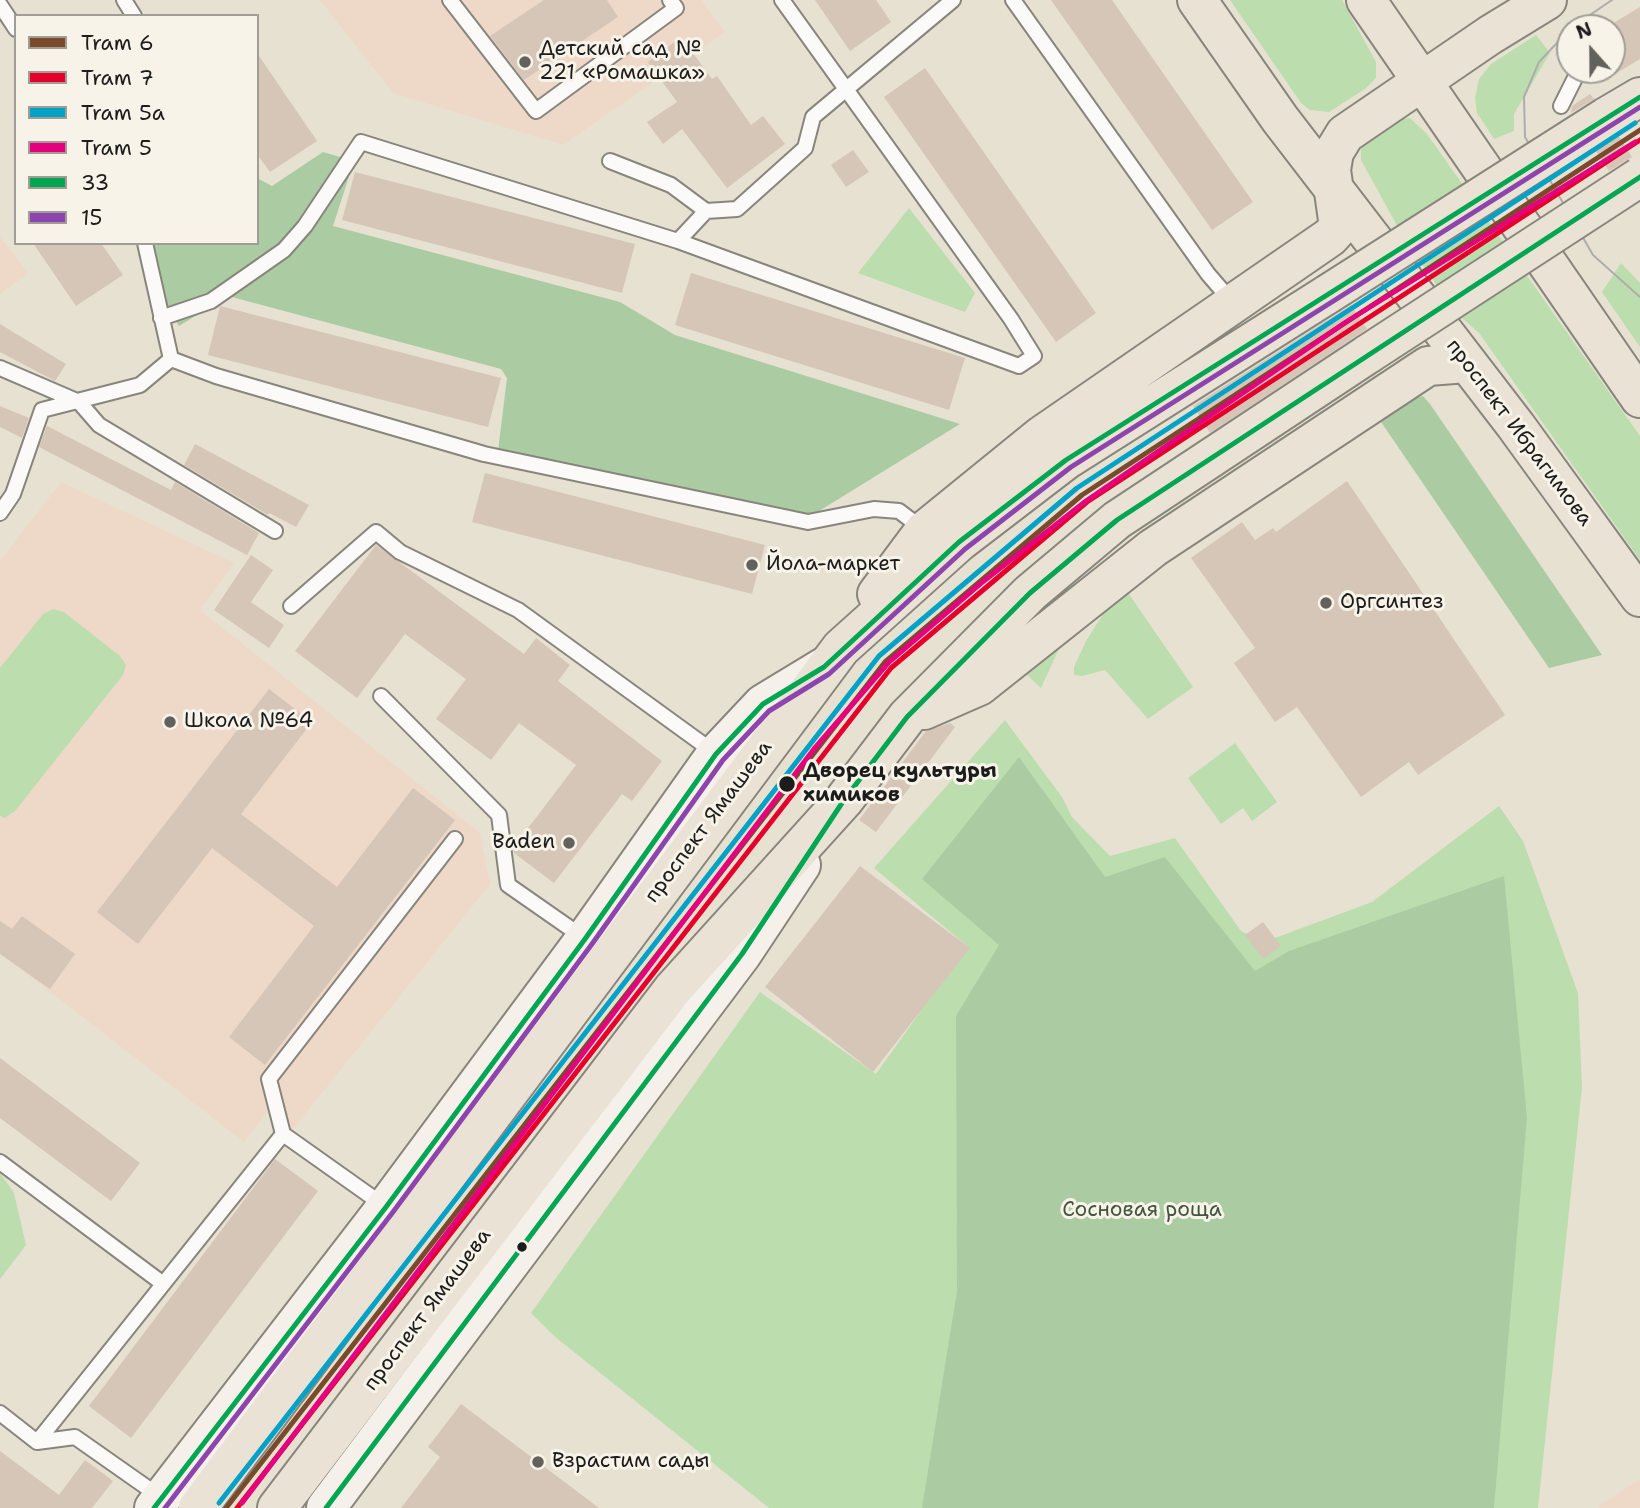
<!DOCTYPE html>
<html>
<head>
<meta charset="utf-8">
<style>
  body { margin:0 }
  #map { position:relative; width:1640px; height:1508px; overflow:hidden; background:#e7e1d1; font-family:"Shantell Sans",sans-serif }
  canvas { display:block }
  .legend { position:absolute; left:14px; top:14px; width:245px; height:231px; box-sizing:border-box; background:#f7f3e8; border:2px solid #9f9d96; margin:0; padding:9px 12px; list-style:none; font-size:21px; color:#1c1c1c }
  .legend li { display:flex; align-items:center; gap:14px; height:35px }
  .legend b { width:35px; border:2px solid #9f9d96 }
  .north { position:absolute; left:1556px; top:14px; width:70px; height:70px; box-sizing:border-box; background:#f7f3e8; border:2px solid #9f9d96; border-radius:50%; rotate:339deg; font-size:19px; font-weight:700; line-height:28px; text-align:center; color:#1c1c1c }
  .north::after { content:''; display:block; margin:auto; width:24px; height:32px; background:#63615b; clip-path:polygon(50% 0,100% 100%,50% 72%,0 100%) }
</style>
</head>
<body>
<div id="map">
<canvas width="1640" height="1508"></canvas>
<ul class="legend">
<li><b style="height:9px;background:#7a4b2a"></b>Tram 6</li>
<li><b style="height:9px;background:#e4002b"></b>Tram 7</li>
<li><b style="height:9px;background:#01a2c5"></b>Tram 5а</li>
<li><b style="height:9px;background:#e5007d"></b>Tram 5</li>
<li><b style="height:9px;background:#00a651"></b>33</li>
<li><b style="height:9px;background:#8e44ad"></b>15</li>
</ul>
<div class="north">N</div>
</div>
<script>
const ctx = document.querySelector('canvas').getContext('2d');
ctx.lineJoin = 'round';
function fillPath(path, color) {
  ctx.fillStyle = color;
  ctx.fill(path, 'evenodd');
}
function shape(rows) {
  const path = new Path2D();
  for (const r of rows) {
    path.moveTo(r[0], r[1]);
    for (let i = 2; i < r.length; i += 2) path.lineTo(r[i], r[i + 1]);
  }
  return path;
}
function strokePath(path, color, width, dash) {
  ctx.strokeStyle = color;
  ctx.lineWidth = width;
  ctx.lineCap = dash ? 'butt' : 'round';
  ctx.setLineDash(dash || []);
  ctx.stroke(path);
}
function label(font, color, halo, rows, align = 'center') {
  ctx.font = font + ' "Shantell Sans",sans-serif';
  ctx.lineWidth = 6;
  ctx.setLineDash([]);
  ctx.textBaseline = 'middle';
  ctx.strokeStyle = halo;
  ctx.fillStyle = color;
  for (const [text, x, y, turn = 0] of rows) {
    ctx.save();
    ctx.translate(x, y);
    ctx.rotate((+turn || 0) * Math.PI / 180);
    ctx.textAlign = isNaN(turn) ? turn : align;
    if (halo) ctx.strokeText(text, 0, 0);
    ctx.fillText(text, 0, 0);
    ctx.restore();
  }
}
fillPath(shape([
  [320,0,701,0,725,32,563,145,393,93],
  [0,237,28,273,0,294],
  [61,482,234,563,200,610,480,833,490,884,293,1129,269,1110,244,1142,0,953,0,561],
  [1640,1479,1640,1508,1599,1508,1600,1505]
]), '#eed9c8');
fillPath(shape([
  [1230,0,1342,0,1376,62,1376,78,1365,89,1329,112,1310,110,1301,103],
  [1536,35,1550,53,1514,114,1514,131,1494,139,1477,113,1475,98,1479,79,1491,64],
  [1410,118,1427,134,1640,436,1640,560,1479,333,1454,311,1400,231,1361,160,1361,148,1367,138,1393,119],
  [909,208,975,293,965,312,858,273],
  [1621,263,1640,283,1640,347,1602,292],
  [1122,584,1193,687,1148,719,1105,670,1082,676,1074,675,1074,667,1086,641],
  [53,609,64,612,120,656,126,665,123,675,15,811,5,818,0,816,0,668,43,614],
  [1068,629,1041,688,1021,669],
  [1005,720,1062,797,1072,817,1110,856,1175,838,1241,931,1264,942,1372,902,1499,806,1523,841,1578,993,1582,1087,1538,1508,769,1508,554,1336,531,1313,760,992,876,1074,967,946,874,868],
  [1235,743,1277,802,1252,821,1243,808,1221,824,1188,778],
  [0,1173,14,1193,26,1245,0,1279]
]), '#bcdeaf');
fillPath(shape([
  [323,152,354,161,333,226,620,302,675,335,960,424,811,516,498,451,507,378,501,369,228,296,179,326,138,255,155,243,257,243,257,178,272,186],
  [1423,396,1430,404,1602,655,1549,668,1379,419,1408,400],
  [1019,757,1105,877,1165,857,1255,971,1289,951,1504,876,1527,1118,1494,1508,922,1508,957,1291,956,1016,999,945,922,879]
]), '#abcca3');
fillPath(shape([
  [544,0,607,0,618,17,524,80,490,36],
  [815,0,876,0,891,22,850,51],
  [1051,0,1112,0,1253,202,1212,230],
  [1640,7,1640,59,1612,76,1612,24],
  [681,37,712,79,717,76,751,125,763,116,785,144,727,188,682,129,663,144,647,122,677,102,648,62],
  [257,53,317,141,270,172,257,154],
  [925,68,1096,313,1056,342,884,97],
  [1590,94,1594,99,1571,113,1572,106],
  [1618,135,1632,157,1609,171,1595,150],
  [853,150,869,172,846,187,831,165],
  [355,172,635,244,622,293,342,220],
  [33,243,101,243,123,275,76,306],
  [691,273,965,358,949,410,675,325],
  [1351,305,1367,329,1210,433,1193,406],
  [220,306,501,378,488,427,208,355],
  [0,324,66,364,55,381,0,352],
  [0,406,29,418,22,438,0,427],
  [47,426,171,490,175,482,259,533,247,555,39,447],
  [195,444,309,505,296,527,269,513,268,515,184,465],
  [485,473,765,545,752,594,472,522],
  [1347,481,1505,715,1418,775,1409,762,1361,797,1297,707,1275,722,1234,663,1255,648,1191,558,1242,522,1255,540,1273,528,1276,532],
  [376,545,524,654,536,638,570,665,558,681,662,761,632,801,622,794,554,883,514,853,513,848,576,765,519,723,491,760,436,719,466,679,405,634,357,698,295,651],
  [251,555,273,570,251,602,284,625,269,648,214,610],
  [269,689,312,722,241,814,337,887,413,788,455,820,265,1065,229,1037,314,926,212,848,138,944,97,912],
  [950,723,955,727,876,832,859,820,926,731],
  [860,866,970,948,873,1072,765,987],
  [22,916,75,954,50,989,0,954,0,921,12,929],
  [1263,922,1281,946,1263,959,1245,935],
  [0,1058,140,1163,111,1201,0,1118],
  [275,1159,318,1191,131,1438,89,1406],
  [461,1404,538,1462,599,1508,401,1508,440,1457,428,1447],
  [0,1451,59,1495,85,1460,113,1481,92,1508,0,1508]
]), '#d6c6b8');
const lane = shape([
  [124,0,134,16],
  [450,0,536,111,676,8,670,0],
  [1013,0,1208,274,1233,303],
  [0,5,16,29],
  [1561,106,1579,70],
  [610,161,671,185,706,211],
  [678,241,706,211,737,209,805,148,813,117,953,0],
  [145,243,171,359],
  [161,318,211,301,284,250,305,226,361,142,678,241,1019,366,1034,356,1011,319,782,0],
  [171,359,216,376,484,454,808,522,874,509,899,511,924,530],
  [0,368,79,402,99,425,275,531],
  [0,513,13,494,42,410,140,385,171,359],
  [291,606,376,532,400,552,518,610,715,753],
  [381,696,499,815,508,885,584,938],
  [283,1134,269,1079,455,839],
  [0,1162,162,1283],
  [0,1413,37,1442,75,1437,159,1496],
  [37,1442,283,1134,386,1207]
]);
const secondary = shape([
  [154,1508,386,1207,585,939,716,754,763,704,824,667],
  [326,1508,742,954,801,865]
]);
const primary = shape([
  [1197,0,1280,119,1516,426,1640,597],
  [1366,0,1640,398],
  [1606,117,1640,97],
  [877,594,924,531,1041,436,1330,237,1339,227,1331,170,1334,152,1345,134,1490,35,1547,0],
  [924,710,979,686,1153,548,1428,366,1467,363],
  [198,1508,841,648,959,542,1066,460,1328,294],
  [277,1508,673,989,844,800,907,717,1030,593,1117,520,1368,354]
]);
strokePath(lane, '#88857d', 18);
strokePath(secondary, '#88857d', 42);
strokePath(primary, '#88857d', 42);
strokePath(lane, '#fbfaf8', 14);
strokePath(secondary, '#f5f0ea', 38);
strokePath(primary, '#eae2d5', 38);
strokePath(shape([
  [1571,28,1612,0],
  [1570,29,1539,62,1524,97,1525,137,1593,255,1640,297]
]), '#aeadab', 2);
const primaryBridge = shape([
  [1328,294,1606,117],
  [1368,354,1640,177]
]);
strokePath(primaryBridge, '#88857d', 42, []);
strokePath(primaryBridge, '#eae2d5', 38);
strokePath(shape([
  [154,1508,386,1207,585,939,716,754,763,704,824,667,959,542,1066,460,1640,97],
  [326,1508,742,954,844,800,907,717,1030,593,1117,520,1640,177]
]), '#00a651', 5);
strokePath(shape([
  [165,1508,393,1212,592,944,723,760,769,711,829,674,965,549,1071,467,1640,107]
]), '#8e44ad', 5);
strokePath(shape([
  [226,1508,885,662,1082,495,1640,130]
]), '#7a4b2a', 5);
strokePath(shape([
  [237,1508,891,668,1087,502,1640,140]
]), '#e4002b', 5);
strokePath(shape([
  [219,1503,879,656,1077,488,1635,123]
]), '#01a2c5', 5);
strokePath(shape([
  [242,1503,814,749,889,662,980,584,1086,501,1346,322,1635,142]
]), '#e5007d', 5);
for (const [x, y, r, color] of [
  [525,62,7,"#63615b"],
  [752,565,7,"#63615b"],
  [1326,603,7,"#63615b"],
  [170,722,7,"#63615b"],
  [787,784,9,"#1c1c1c"],
  [569,843,7,"#63615b"],
  [522,1247,6,"#1c1c1c"],
  [538,1462,7,"#63615b"]
]) {
  const dot = new Path2D();
  dot.arc(x, y, r, 0, 2 * Math.PI);
  ctx.fillStyle = color;
  ctx.fill(dot);
  strokePath(dot, '#f7f3e8', 2.5);
}
label('21px', '#1c1c1c', '#f7f3e8', [
  ["Детский сад №",539,50],
  ["221 «Ромашка»",539,74],
  ["Йола-маркет",766,565],
  ["Оргсинтез",1340,603],
  ["Школа №64",184,722],
  ["Baden",555,843,"right"],
  ["Взрастим сады",552,1462]
], 'left');
label('21px', '#1c1c1c', '#f7f3e8', [
  ["проспект Ибрагимова",1519,433,53],
  ["проспект Ямашева",709,822,-53],
  ["проспект Ямашева",428,1310,-53]
]);
label('bold 21px', '#1c1c1c', '#f7f3e8', [
  ["Дворец культуры",803,772],
  ["химиков",803,796]
], 'left');
label('21px', '#425540', '#f7f3e8', [
  ["Сосновая роща",1142,1211]
]);
</script>
</body>
</html>
